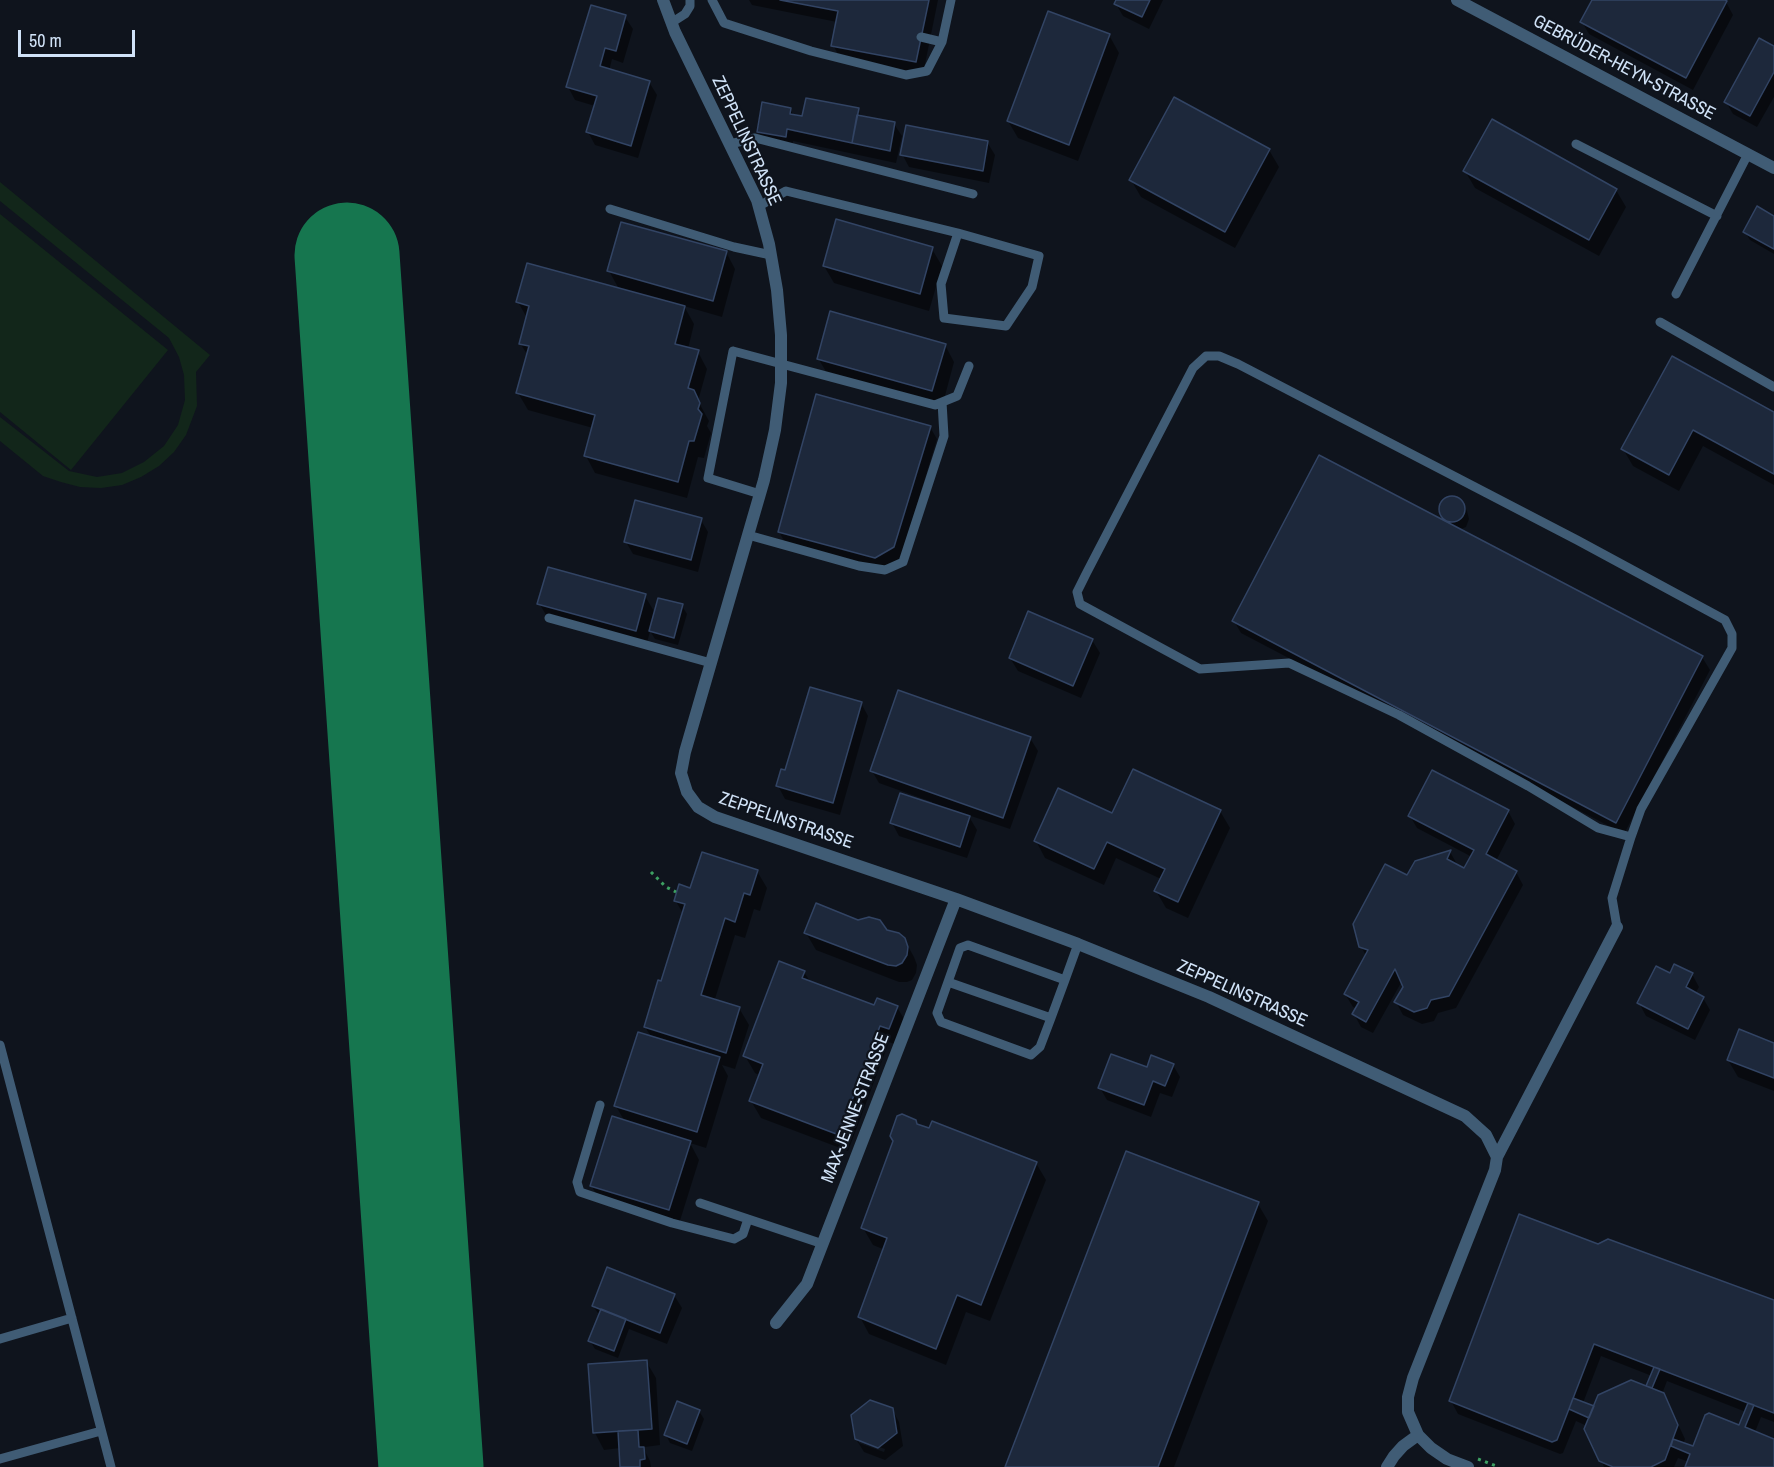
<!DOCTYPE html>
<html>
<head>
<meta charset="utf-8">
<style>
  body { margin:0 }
  #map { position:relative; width:1774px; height:1467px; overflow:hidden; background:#0f141d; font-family:"Archivo Narrow",sans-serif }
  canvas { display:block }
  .scale { position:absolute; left:18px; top:30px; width:117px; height:27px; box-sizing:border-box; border:3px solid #d1e3f8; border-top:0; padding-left:8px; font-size:18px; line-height:21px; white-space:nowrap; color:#d1e3f8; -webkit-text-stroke:4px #0f141d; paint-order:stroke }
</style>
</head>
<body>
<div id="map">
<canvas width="1774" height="1467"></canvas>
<div class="scale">50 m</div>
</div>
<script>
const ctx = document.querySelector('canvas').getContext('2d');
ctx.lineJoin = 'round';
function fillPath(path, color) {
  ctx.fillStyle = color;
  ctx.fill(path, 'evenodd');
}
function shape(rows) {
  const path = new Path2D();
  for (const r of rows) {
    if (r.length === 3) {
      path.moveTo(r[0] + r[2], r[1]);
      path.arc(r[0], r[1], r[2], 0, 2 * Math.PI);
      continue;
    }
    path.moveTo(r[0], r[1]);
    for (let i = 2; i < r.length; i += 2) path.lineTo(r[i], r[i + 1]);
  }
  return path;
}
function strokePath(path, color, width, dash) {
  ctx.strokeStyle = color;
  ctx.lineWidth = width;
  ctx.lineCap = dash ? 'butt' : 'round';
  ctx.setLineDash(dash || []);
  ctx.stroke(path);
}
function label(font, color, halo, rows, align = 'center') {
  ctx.font = font + ' "Archivo Narrow",sans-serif';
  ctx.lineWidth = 4.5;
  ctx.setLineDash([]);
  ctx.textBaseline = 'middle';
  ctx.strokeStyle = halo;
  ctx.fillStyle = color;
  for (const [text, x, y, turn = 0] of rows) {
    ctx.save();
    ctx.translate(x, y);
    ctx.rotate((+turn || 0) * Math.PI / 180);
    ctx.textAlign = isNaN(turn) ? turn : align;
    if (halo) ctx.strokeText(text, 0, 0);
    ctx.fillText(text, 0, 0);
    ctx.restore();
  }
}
fillPath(shape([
  [0,182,210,355,196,372,197,406,186,435,174,452,159,466,141,477,122,485,101,488,80,487,61,482,43,476,0,441,0,417,69,471,97,477,122,473,144,462,164,446,178,425,185,400,184,375,179,357,169,338,0,201],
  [0,214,168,350,71,470,0,412]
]), '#12261a');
fillPath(shape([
  [749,0,938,0,923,74,840,58,833,45,837,22,752,5],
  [1118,0,1163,0,1149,29,1123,16,1116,4],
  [1594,0,1722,0,1726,2,1733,15,1693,90,1589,34,1582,22],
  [625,17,633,29,623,63,612,59,609,71,649,82,657,95,638,158,595,145,588,132,595,106,575,100,568,87],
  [1109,35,1119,53,1078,161,1018,138,1008,121],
  [1774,48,1774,97,1757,127,1733,114,1726,102],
  [790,109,794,116,803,118,858,110,862,118,894,124,902,136,896,163,793,141,792,149,766,144,758,132],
  [987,142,995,155,989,183,909,167,902,154],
  [1269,150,1279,167,1235,248,1141,197,1131,180],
  [1465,171,1616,190,1626,207,1599,256,1475,188],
  [1774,217,1774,254,1750,240,1745,232],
  [932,249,942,266,929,311,834,283,824,266],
  [726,252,735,269,722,317,684,306,694,324,688,349,698,352,707,369,698,401,709,421,707,426,711,433,704,458,698,457,687,498,595,473,586,456,593,428,528,410,518,393,528,356,520,343,527,318,518,302,619,289,609,271],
  [945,345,954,362,942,407,828,375,818,358],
  [1673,358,1774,413,1774,485,1703,446,1679,491,1633,466,1623,449],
  [930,427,937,439,900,560,882,570,786,544,779,532],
  [1455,497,1462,502,1467,511,1469,519,1466,527,1459,530,1702,657,1710,670,1624,834,1241,633,1234,621,1447,523,1440,507,1447,498],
  [701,520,708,532,698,572,633,554,626,542],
  [645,596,655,613,682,606,687,614,678,645,655,639,650,631,646,647,549,620,539,603],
  [1092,640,1100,653,1081,698,1018,671,1010,658],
  [861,703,868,716,840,815,785,799,778,786,786,772],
  [1030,738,1038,751,1010,829,968,815,977,830,967,858,899,836,892,823,931,805,932,802,879,783,872,771],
  [1220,811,1230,828,1188,918,1166,908,1156,891,1161,879,1116,858,1104,885,1045,858,1036,841,1113,815],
  [1508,811,1515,824,1496,861,1516,872,1523,885,1456,1008,1438,1013,1434,1021,1422,1024,1403,1015,1396,1002,1404,987,1402,981,1373,1033,1361,1027,1354,1014,1357,1009,1353,1007,1345,994,1366,956,1361,946,1416,862,1450,852,1457,864,1456,866,1465,870,1472,857,1417,828,1410,816],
  [757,871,767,888,760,911,754,909,745,938,735,935,715,999,715,1000,739,1008,749,1025,735,1069,722,1065,728,1076,706,1148,690,1143,699,1160,678,1227,601,1202,591,1185,625,1122,616,1106,652,1038,645,1027,662,983,684,915,675,900,691,890],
  [886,931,904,939,914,957,917,965,916,973,912,980,907,982,899,982,816,950,806,933],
  [804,972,811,983,875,1007,897,1007,907,1024,899,1046,889,1042,848,1151,761,1118,751,1101,761,1076,755,1073,745,1056],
  [1692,974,1699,987,1695,994,1703,998,1710,1010,1695,1040,1646,1016,1639,1003,1670,975],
  [1774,1045,1774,1091,1738,1077,1728,1060],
  [1173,1065,1180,1077,1172,1097,1160,1093,1151,1117,1107,1100,1100,1088,1148,1069],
  [917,1126,1036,1163,1046,1180,990,1321,966,1312,946,1365,869,1334,860,1317,885,1250,873,1245,863,1228],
  [1258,1204,1268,1221,1174,1467,1007,1467],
  [1598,1245,1774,1301,1774,1422,1761,1417,1755,1432,1774,1440,1774,1467,1687,1467,1689,1462,1678,1458,1674,1467,1604,1467,1587,1426,1576,1421,1563,1453,1560,1454,1458,1414,1451,1401],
  [1601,1356,1652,1376,1647,1388,1594,1408,1583,1403],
  [1667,1381,1746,1412,1740,1427,1694,1448,1683,1444,1685,1439,1670,1407,1662,1394],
  [674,1295,682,1308,667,1344,629,1329,618,1358,595,1349,590,1341,600,1316,593,1306],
  [646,1361,656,1378,660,1445,645,1447,645,1451,650,1461,651,1467,622,1467,620,1448,604,1450,595,1433],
  [892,1409,899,1422,903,1446,885,1460,864,1452,856,1439],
  [859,1440,885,1449,884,1452,859,1443],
  [699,1411,704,1419,692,1451,670,1443,666,1435]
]), '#0007');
strokePath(shape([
  [347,255,431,1467]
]), '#16764f', 105);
const building = shape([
  [780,0,929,0,916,62,831,46,838,11,780,0],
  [1116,0,1150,0,1142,17,1114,4,1116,0],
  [1592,0,1725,0,1727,1,1686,78,1580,22,1592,0],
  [591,5,626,15,616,51,605,48,600,66,650,81,631,146,586,132,597,96,566,87,591,5],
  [1048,11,1110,34,1069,145,1007,121,1048,11],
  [1759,38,1774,46,1774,72,1750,116,1724,102,1759,38],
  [1174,97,1270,149,1225,232,1129,180,1174,97],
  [806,98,859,108,852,143,787,129,786,137,757,132,762,102,791,108,790,114,802,116,806,98],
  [857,115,895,122,890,151,852,143,857,115],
  [1492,119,1617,189,1589,240,1463,171,1492,119],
  [906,125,988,141,983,171,900,155,906,125],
  [1757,206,1774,216,1774,249,1743,232,1757,206],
  [836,219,933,247,920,294,823,266,836,219],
  [621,222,727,251,713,301,607,271,621,222],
  [527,263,685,306,675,344,699,350,688,388,694,390,700,403,698,409,702,414,694,441,689,441,678,482,584,456,595,415,516,393,529,346,519,344,529,306,516,302,527,263],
  [830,311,946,344,932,391,817,359,830,311],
  [1672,356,1774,412,1774,474,1693,430,1669,475,1621,449,1672,356],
  [816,394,931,426,894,547,875,558,778,532,816,394],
  [1319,455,1703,656,1616,823,1232,621,1319,455],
  [1452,509,13],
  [635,500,702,518,691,560,624,542,635,500],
  [548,567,646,594,636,631,537,604,548,567],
  [658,598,683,604,674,638,649,631,658,598],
  [1028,611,1093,639,1073,686,1009,658,1028,611],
  [810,687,862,702,833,803,776,786,781,769,785,770,810,687],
  [898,690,1031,737,1003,818,870,771,898,690],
  [1133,769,1221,810,1178,902,1154,891,1165,869,1107,842,1094,869,1034,841,1058,788,1112,813,1133,769],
  [1432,770,1509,810,1486,854,1517,871,1449,996,1431,1000,1427,1008,1414,1012,1394,1002,1403,987,1395,969,1366,1022,1352,1014,1359,1002,1344,994,1368,950,1359,947,1353,924,1385,864,1407,875,1415,861,1451,850,1447,859,1464,868,1474,850,1408,816,1432,770],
  [900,793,970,816,960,847,890,823,900,793],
  [702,852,758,870,750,895,744,893,735,922,725,918,701,995,740,1007,726,1053,644,1027,658,980,661,981,685,904,674,901,679,884,690,888,702,852],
  [816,903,858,920,869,917,880,920,887,930,899,933,905,938,908,947,907,955,902,963,896,966,888,965,804,933,816,903],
  [779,961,805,971,802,978,874,1005,877,998,898,1006,889,1029,880,1026,839,1135,749,1101,763,1064,743,1056,779,961],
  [1674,964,1693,973,1686,987,1704,997,1688,1029,1637,1003,1656,966,1670,973,1674,964],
  [1739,1029,1774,1043,1774,1078,1727,1060,1739,1029],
  [638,1032,720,1057,697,1132,614,1106,638,1032],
  [1111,1054,1147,1067,1151,1055,1174,1064,1165,1086,1153,1081,1144,1105,1098,1088,1111,1054],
  [902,1114,916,1120,917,1124,929,1128,932,1121,1037,1162,981,1305,957,1295,936,1349,858,1317,887,1238,861,1228,893,1141,890,1136,897,1116,902,1114],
  [612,1116,691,1141,669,1210,590,1186,612,1116],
  [1126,1151,1259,1202,1158,1467,1005,1467,1126,1151],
  [1519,1214,1598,1244,1608,1239,1774,1300,1774,1413,1594,1344,1557,1440,1552,1442,1449,1401,1519,1214],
  [607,1267,675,1294,660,1333,592,1306,607,1267],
  [601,1309,626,1319,614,1351,588,1341,601,1309],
  [647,1360,652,1429,593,1433,588,1364,647,1360],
  [1654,1367,1660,1369,1652,1388,1646,1386,1654,1367],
  [1631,1380,1664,1393,1678,1425,1665,1460,1651,1467,1613,1467,1599,1461,1584,1429,1598,1395,1631,1380],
  [1573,1398,1594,1406,1589,1418,1569,1409,1573,1398],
  [870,1400,893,1408,897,1433,878,1448,855,1439,851,1415,870,1400],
  [677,1401,700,1410,687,1444,664,1435,677,1401],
  [1748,1403,1754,1405,1745,1427,1774,1439,1774,1467,1685,1467,1690,1454,1671,1446,1673,1439,1693,1446,1705,1415,1709,1413,1739,1425,1748,1403],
  [638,1430,639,1447,644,1447,645,1459,640,1460,640,1467,620,1467,618,1431,638,1430]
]);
fillPath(building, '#1d283b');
strokePath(building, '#324464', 1.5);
strokePath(shape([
  [651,872,666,887,676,892],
  [1478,1459,1499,1467]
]), '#3da062', 3, [3, 4.5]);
strokePath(shape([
  [712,0,724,23,811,51,906,75,927,71,942,42,951,0],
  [671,23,685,14,690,6,690,0],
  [921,37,942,42],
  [730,144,755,138,973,194],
  [1576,144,1717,216],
  [759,206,786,191,958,233,1039,256,1032,287,1006,326,944,318,941,284,958,233],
  [610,209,734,247,771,255],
  [1676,294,1748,154],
  [1660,322,1774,387],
  [760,494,708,478,733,351,935,405,957,396,969,366],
  [748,535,859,566,885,570,903,562,944,436,942,402],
  [549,618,711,663],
  [1617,927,1612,898,1631,837,1641,809,1732,648,1732,634,1725,620,1577,540,1238,364,1219,356,1206,356,1193,368,1087,572,1077,592,1080,604,1200,669,1289,663,1399,715,1528,786,1598,828,1631,837],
  [1065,980,968,945,960,948,937,1013,941,1022,1031,1055,1040,1047,1051,1018,1065,980,1078,944],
  [948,982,1051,1018],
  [0,1045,111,1467],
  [600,1105,577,1182,580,1192,672,1223,734,1239,743,1234,748,1219],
  [700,1203,823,1244],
  [0,1339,72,1318],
  [0,1459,101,1431]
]), '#405c75', 9);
strokePath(shape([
  [663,0,675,32,757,200,769,244,777,290,781,335,781,383,775,430,764,480,685,752,681,773,687,792,698,807,715,817,956,899,1078,944,1209,997,1465,1116,1486,1135,1497,1157,1495,1170,1413,1378,1408,1397,1408,1412,1418,1435,1431,1448,1447,1459,1468,1467],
  [1457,0,1774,168],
  [1497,1157,1617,927],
  [776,1323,807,1284,956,899],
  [1387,1467,1394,1456,1403,1446,1418,1435]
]), '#405c75', 12);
label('18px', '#d1e3f8', '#0f141d', [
  ["GEBRÜDER-HEYN-STRASSE",1624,68,28],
  ["ZEPPELINSTRASSE",746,141,65],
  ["ZEPPELINSTRASSE",786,821,19],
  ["ZEPPELINSTRASSE",1242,994,24],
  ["MAX-JENNE-STRASSE",856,1108,-69]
]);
</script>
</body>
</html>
